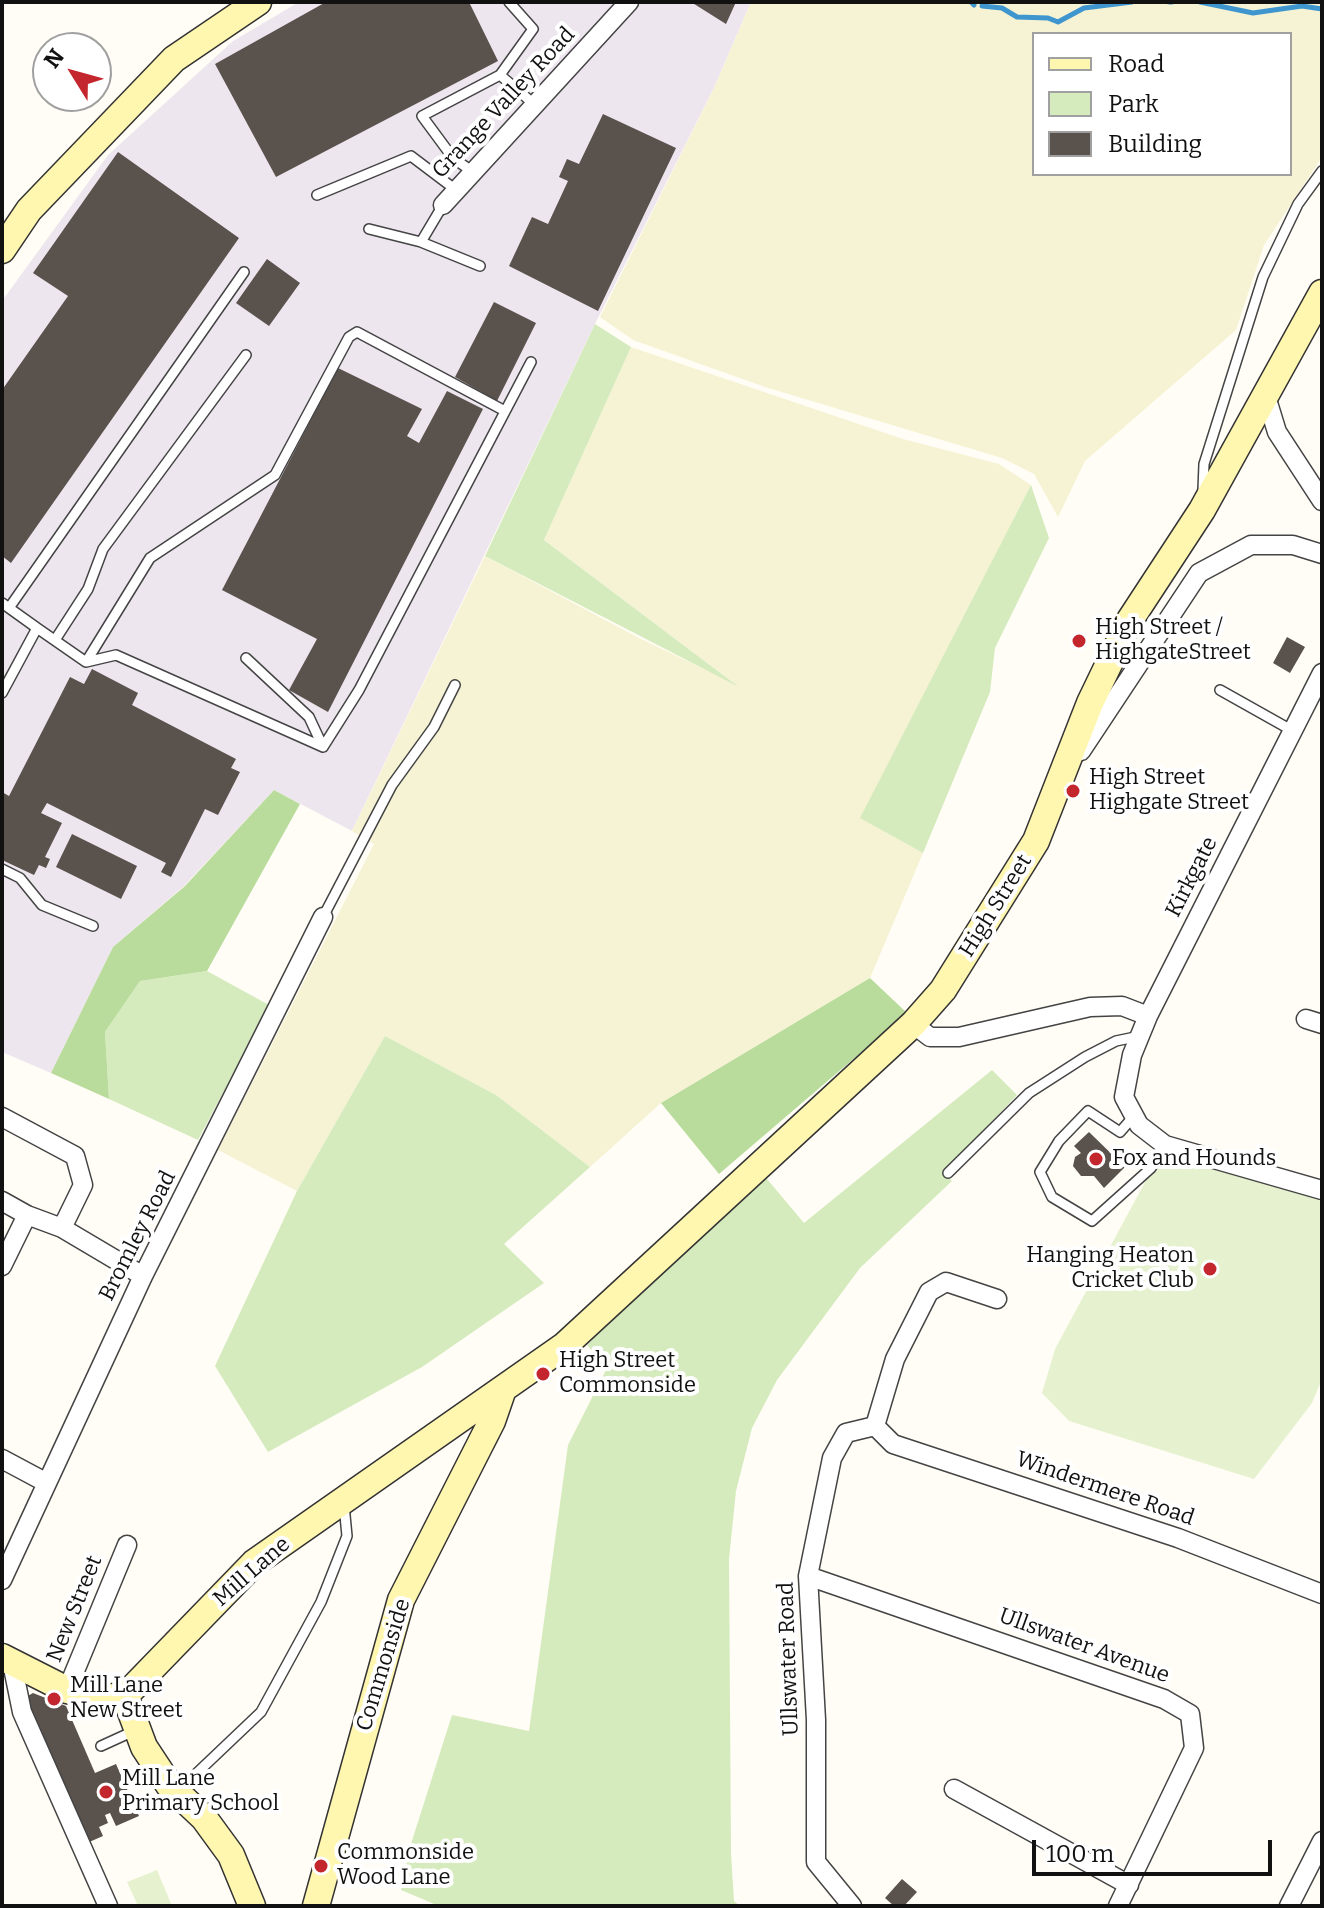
<!DOCTYPE html>
<html>
<head>
<meta charset="utf-8">
<style>
  body { margin:0 }
  #map { position:relative; width:1324px; height:1908px; overflow:hidden; background:#fffdf5; font-family:Bitter,serif }
  canvas { display:block }
  .frame { position:absolute; inset:0; border:4px solid #111; pointer-events:none }
  .legend { position:absolute; left:1032px; top:32px; width:260px; height:144px; box-sizing:border-box; background:#fff; border:2px solid #a0a0a0; margin:0; padding:10px 14px; list-style:none; font-size:24px; color:#111 }
  .legend li { display:flex; align-items:center; gap:16px; height:40px }
  .legend b { width:40px; border:2px solid #a0a0a0 }
  .north { position:absolute; left:32px; top:32px; width:80px; height:80px; box-sizing:border-box; background:#fff; border:2px solid #a0a0a0; border-radius:50%; rotate:307deg; font-size:22px; font-weight:700; line-height:32px; text-align:center; color:#111 }
  .north::after { content:''; display:block; margin:auto; width:28px; height:36px; background:#c4262e; clip-path:polygon(50% 0,100% 100%,50% 72%,0 100%) }
  .scale { position:absolute; left:1032px; top:1840px; width:240px; height:36px; box-sizing:border-box; border:4px solid #111; border-top:0; padding-left:10px; font-size:24px; line-height:28px; white-space:nowrap; color:#111; -webkit-text-stroke:6px #fff; paint-order:stroke }
</style>
</head>
<body>
<div id="map">
<canvas width="1324" height="1908"></canvas>
<div class="frame"></div>
<ul class="legend">
<li><b style="height:10px;background:#fff6b0"></b>Road</li>
<li><b style="height:22px;background:#d5ebbd"></b>Park</li>
<li><b style="height:22px;background:#5a524d"></b>Building</li>
</ul>
<div class="north">N</div>
<div class="scale">100 m</div>
</div>
<script>
const ctx = document.querySelector('canvas').getContext('2d');
ctx.lineJoin = 'round';
function fillPath(path, color) {
  ctx.fillStyle = color;
  ctx.fill(path, 'evenodd');
}
function shape(rows) {
  const path = new Path2D();
  for (const r of rows) {
    path.moveTo(r[0], r[1]);
    for (let i = 2; i < r.length; i += 2) path.lineTo(r[i], r[i + 1]);
  }
  return path;
}
function strokePath(path, color, width, dash) {
  ctx.strokeStyle = color;
  ctx.lineWidth = width;
  ctx.lineCap = dash ? 'butt' : 'round';
  ctx.setLineDash(dash || []);
  ctx.stroke(path);
}
function label(font, color, halo, rows, align = 'center') {
  ctx.font = font + ' Bitter,serif';
  ctx.lineWidth = 8;
  ctx.setLineDash([]);
  ctx.textBaseline = 'middle';
  ctx.strokeStyle = halo;
  ctx.fillStyle = color;
  for (const [text, x, y, turn = 0] of rows) {
    ctx.save();
    ctx.translate(x, y);
    ctx.rotate((+turn || 0) * Math.PI / 180);
    ctx.textAlign = isNaN(turn) ? turn : align;
    if (halo) ctx.strokeText(text, 0, 0);
    ctx.fillText(text, 0, 0);
    ctx.restore();
  }
}
fillPath(shape([
  [299,2,751,2,714,88,595,324,352,831,274,790,184,886,113,947,51,1073,2,1052,2,301,108,155,233,41]
]), '#eee6ef');
fillPath(shape([
  [751,2,1322,2,1322,157,1264,245,1236,330,1085,461,1058,517,1034,474,1002,458,765,387,633,340,600,317,714,88],
  [1034,34,1290,34,1290,174,1034,174],
  [631,347,903,439,999,464,1031,485,861,818,923,853,870,978,661,1103,590,1167,496,1095,385,1036,297,1191,218,1150,374,844,352,831,485,556,639,638,734,683,544,540]
]), '#f6f3d4');
fillPath(shape([
  [595,324,631,347,544,540,739,687,485,556],
  [1031,485,1049,538,995,648,990,692,923,853,860,818],
  [207,971,269,1005,198,1140,109,1099,105,1032,140,981],
  [385,1036,496,1095,590,1167,504,1244,544,1283,422,1367,268,1452,215,1366,297,1191],
  [992,1070,1017,1095,944,1172,952,1181,860,1268,777,1380,752,1428,736,1491,729,1559,731,1853,734,1901,740,1906,439,1906,401,1890,410,1847,452,1715,529,1731,568,1445,607,1368,587,1345,762,1173,804,1223]
]), '#d5ebbd');
fillPath(shape([
  [274,790,300,804,207,971,140,981,105,1032,109,1099,51,1073,113,947,185,886],
  [870,978,907,1013,719,1174,661,1103]
]), '#b9dc9c');
fillPath(shape([
  [1165,1145,1322,1190,1322,1379,1312,1403,1254,1479,1069,1421,1042,1393,1055,1349],
  [157,1870,172,1906,138,1906,127,1882]
]), '#e6f2cf');
strokePath(shape([
  [971,2,974,5],
  [1169,2,1172,2],
  [1200,2,1253,13,1302,6,1322,9],
  [982,6,1002,8,1017,17,1048,18,1058,22,1084,8,1132,2]
]), '#3f96cf', 5);
fillPath(shape([
  [326,2,469,2,498,61,276,177,215,64],
  [691,2,736,2,726,24],
  [603,114,676,148,598,311,509,266,532,217,548,224,568,181,559,177,567,159,579,164],
  [118,152,239,238,11,563,2,556,2,390,68,296,33,273],
  [267,259,300,283,269,326,236,303],
  [494,302,536,323,497,401,455,377],
  [338,368,422,409,407,436,419,443,447,391,483,409,328,712,289,690,317,639,222,590],
  [1287,637,1305,647,1290,673,1273,663],
  [92,669,138,693,132,705,236,759,231,768,240,772,218,815,205,809,171,877,161,872,166,863,47,803,41,813,62,823,45,857,50,859,46,868,39,865,34,875,2,860,2,792,9,796,70,677,84,684],
  [72,834,137,866,121,899,56,867],
  [1089,1132,1125,1167,1104,1188,1094,1176,1081,1176,1073,1166,1075,1157,1081,1153,1074,1146],
  [33,1693,66,1706,95,1773,116,1764,139,1816,116,1826,110,1813,105,1815,108,1823,99,1827,103,1836,87,1843,27,1709,26,1697],
  [902,1879,917,1892,904,1906,894,1906,885,1898]
]), '#5a524d');
const lane = shape([
  [509,2,533,29,500,75,535,105],
  [473,172,453,158,422,116,500,75],
  [317,195,411,156,456,190],
  [369,229,421,242,443,205],
  [421,242,480,266],
  [1203,490,1204,464,1263,277,1298,204,1322,171],
  [2,603,37,628,2,693],
  [9,608,244,272],
  [37,628,86,662,116,655,323,747,309,717,246,658],
  [55,640,88,589,103,549,246,355],
  [86,662,150,558,275,475,349,337,357,332,505,411],
  [1220,690,1293,731],
  [323,747,359,690,531,362],
  [2,869,20,878,42,905,93,926],
  [323,917,392,785,434,727,455,685],
  [1134,1116,1120,1132,1088,1111,1059,1141,1040,1172,1052,1197,1092,1221,1151,1168,1165,1145],
  [948,1173,1029,1093,1085,1057,1116,1041,1140,1036],
  [101,1746,136,1730],
  [179,1790,261,1712,321,1602,347,1536,344,1505]
]);
const street = shape([
  [443,205,629,2],
  [1265,393,1277,432,1322,501],
  [1322,673,1148,1016,1132,1055,1124,1097,1139,1125,1165,1145,1322,1190],
  [1081,751,1199,573,1251,545,1293,545,1322,554],
  [1306,1019,1322,1024],
  [913,1024,930,1037,959,1037,1090,1007,1122,1006,1148,1016],
  [2,1117,75,1156,83,1185,62,1228],
  [2,1201,27,1215,2,1266],
  [27,1215,62,1228,143,1276],
  [875,1426,893,1444,1178,1538,1322,1594],
  [875,1426,895,1359,929,1292,946,1282,997,1299],
  [2,1459,47,1483],
  [808,1576,1164,1699,1190,1714,1194,1748,1118,1906],
  [2,1580,143,1276,323,917],
  [12,1663,22,1712,108,1906],
  [67,1690,127,1545],
  [954,1789,1129,1885],
  [852,1906,816,1862,816,1720,808,1576,832,1458,846,1433,875,1426],
  [1289,1906,1322,1841]
]);
const secondary = shape([
  [2,250,29,210,174,59,258,2],
  [2,1657,67,1690,105,1698,125,1696,254,1563,564,1346,913,1024,943,990,1036,841,1090,703,1130,620,1202,510,1322,293],
  [125,1696,144,1747,169,1785,204,1818,231,1855,252,1906],
  [316,1906,401,1600,492,1421,502,1392]
]);
strokePath(lane, '#444', 12);
strokePath(street, '#444', 21);
strokePath(secondary, '#333', 29);
strokePath(lane, '#fff', 9);
strokePath(street, '#fff', 18);
strokePath(secondary, '#fff6b0', 26);
for (const [x, y, r, color] of [
  [1079,641,8,"#c4262e"],
  [1073,791,8,"#c4262e"],
  [1096,1159,8,"#c4262e"],
  [1210,1269,8,"#c4262e"],
  [543,1374,8,"#c4262e"],
  [54,1699,8,"#c4262e"],
  [106,1792,8,"#c4262e"],
  [321,1866,8,"#c4262e"]
]) {
  const dot = new Path2D();
  dot.arc(x, y, r, 0, 2 * Math.PI);
  ctx.fillStyle = color;
  ctx.fill(dot);
  strokePath(dot, '#fff', 3);
}
label('22px', '#111', '#fff', [
  ["Grange Valley Road",504,103,-47],
  ["Kirkgate",1192,877,-63],
  ["High Street",996,906,-58],
  ["Bromley Road",138,1236,-63],
  ["Windermere Road",1105,1489,19],
  ["Mill Lane",252,1572,-41],
  ["New Street",75,1609,-68],
  ["Ullswater Avenue",1084,1646,20],
  ["Ullswater Road",789,1659,-92],
  ["Commonside",384,1665,-73]
]);
label('22px', '#111', '#fff', [
  ["High Street /",1095,628],
  ["HighgateStreet",1095,653],
  ["High Street",1089,778],
  ["Highgate Street",1089,803],
  ["Fox and Hounds",1112,1159],
  ["Hanging Heaton",1194,1256,"right"],
  ["Cricket Club",1194,1281,"right"],
  ["High Street",559,1361],
  ["Commonside",559,1386],
  ["Mill Lane",70,1686],
  ["New Street",70,1711],
  ["Mill Lane",122,1779],
  ["Primary School",122,1804],
  ["Commonside",337,1853],
  ["Wood Lane",337,1878]
], 'left');
</script>
</body>
</html>
